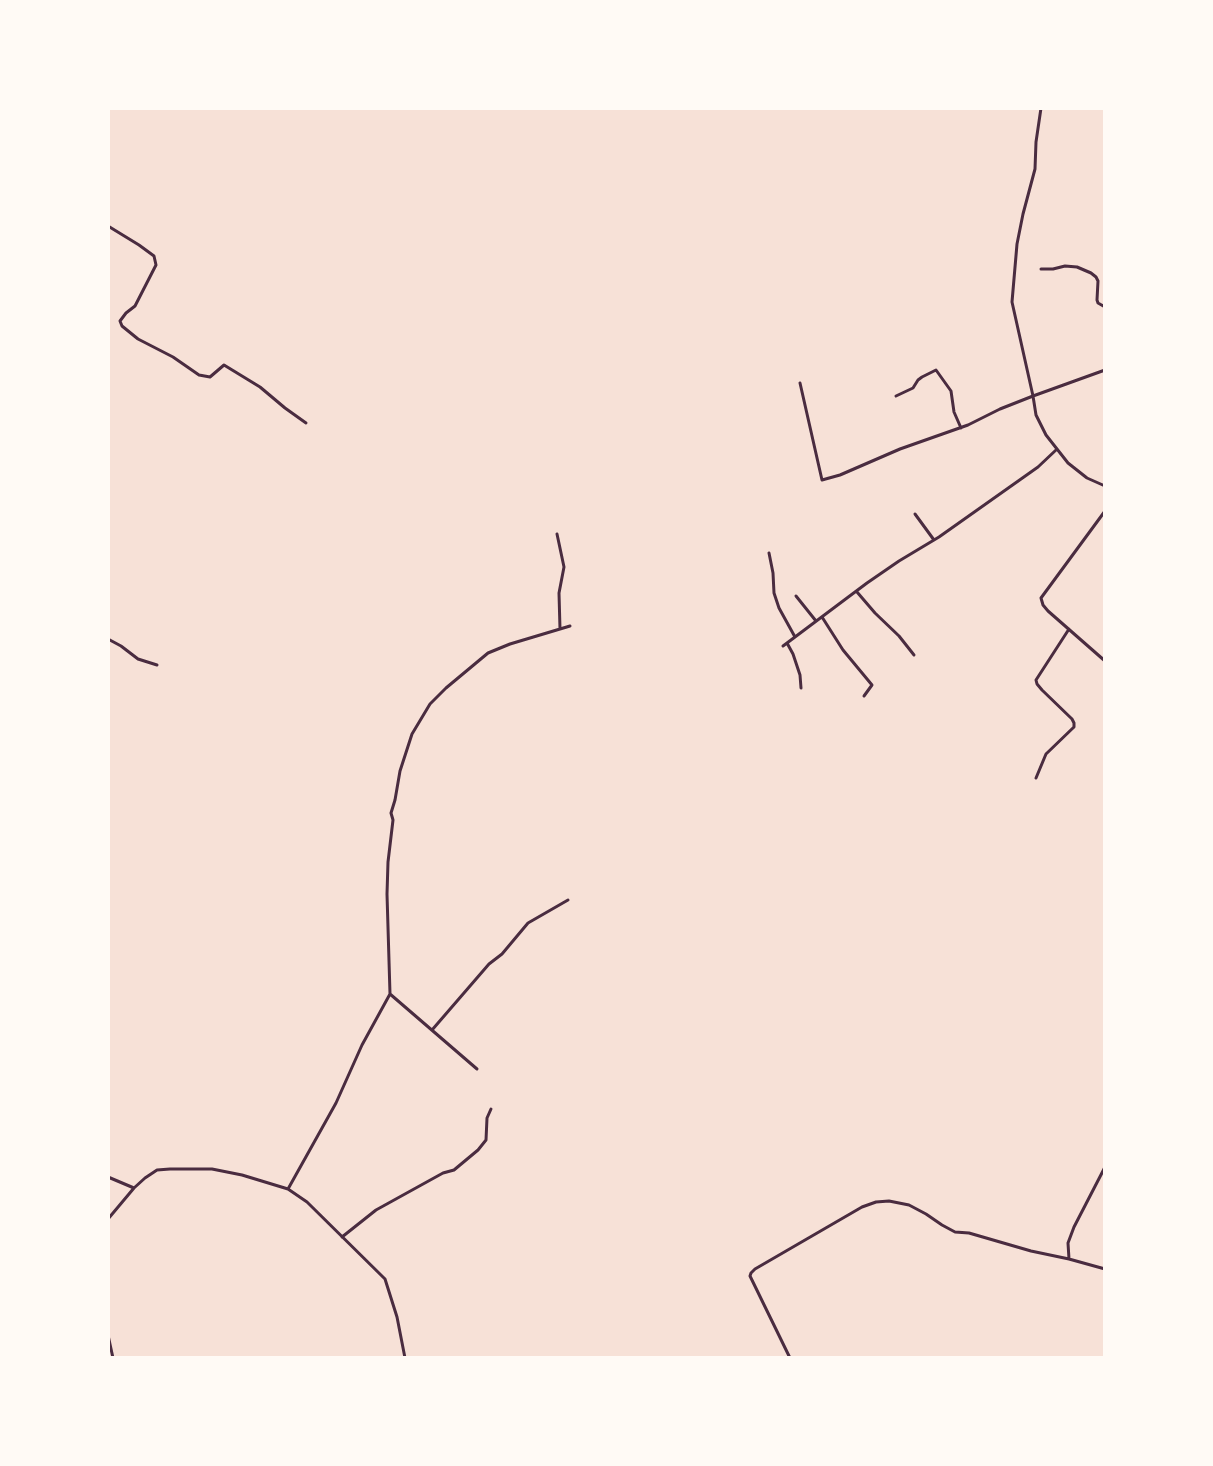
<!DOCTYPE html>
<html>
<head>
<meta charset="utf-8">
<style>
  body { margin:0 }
  #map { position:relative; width:1213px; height:1466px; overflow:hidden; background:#f7e1d7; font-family:Ubuntu,sans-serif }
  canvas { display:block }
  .frame { position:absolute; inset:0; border:110px solid #fffaf5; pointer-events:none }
</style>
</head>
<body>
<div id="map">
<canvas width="1213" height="1466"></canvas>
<div class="frame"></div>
</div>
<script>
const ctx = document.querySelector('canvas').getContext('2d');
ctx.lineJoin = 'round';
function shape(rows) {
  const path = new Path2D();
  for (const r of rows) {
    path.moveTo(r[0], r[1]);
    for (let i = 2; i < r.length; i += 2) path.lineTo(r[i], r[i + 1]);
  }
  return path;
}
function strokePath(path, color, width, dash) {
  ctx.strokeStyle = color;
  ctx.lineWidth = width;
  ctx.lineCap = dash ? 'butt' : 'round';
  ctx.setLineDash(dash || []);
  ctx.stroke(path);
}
strokePath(shape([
  [1041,108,1036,142,1035,169,1023,214,1017,244,1012,302,1033,396,1036,415,1046,435,1068,463,1087,478,1105,486],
  [108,226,139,245,154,256,156,265,135,306,126,313,120,321,122,326,138,339,173,357,199,375,210,377,224,365,260,387,285,408,306,423],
  [1041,269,1053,269,1065,266,1077,267,1091,273,1096,277,1098,281,1097,300,1098,303,1105,307],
  [800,383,822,480,840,475,900,449,968,425,1000,409,1033,396,1105,370],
  [896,396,913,388,918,380,922,377,936,370,951,391,954,412,961,428],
  [1105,511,1041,598,1043,605,1048,611,1105,661],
  [915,514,934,540],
  [557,534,564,567,559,593,560,629],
  [769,553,773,573,774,593,779,608,795,637],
  [857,592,875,613,899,636,914,655],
  [796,596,816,621],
  [822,617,843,650,872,685,864,696],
  [108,639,121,646,138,659,157,665],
  [787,643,793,654,800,675,801,688],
  [783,646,867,583,899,561,939,537,1038,467,1056,450],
  [1036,778,1046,754,1074,727,1074,723,1072,719,1042,690,1037,684,1036,680,1069,629],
  [390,994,477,1069],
  [432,1030,489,964,502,954,528,923,568,900],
  [108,1177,134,1188],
  [108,1219,134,1188,145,1178,157,1170,170,1169,212,1169,242,1175,288,1189],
  [342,1237,376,1210,443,1173,454,1170,478,1150,486,1140,487,1118,491,1109],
  [1069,1259,1068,1243,1074,1227,1105,1167],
  [108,1335,113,1358],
  [405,1358,397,1317,385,1279,307,1202,288,1189,336,1103,362,1045,390,994,387,894,388,862,393,820,391,813,395,800,400,771,412,734,430,704,446,688,488,653,510,644,570,626],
  [790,1358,750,1276,751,1273,755,1269,862,1207,876,1202,889,1201,909,1205,926,1214,942,1225,955,1232,969,1233,1031,1251,1069,1259,1105,1269]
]), '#4a2c40', 3);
</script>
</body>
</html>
